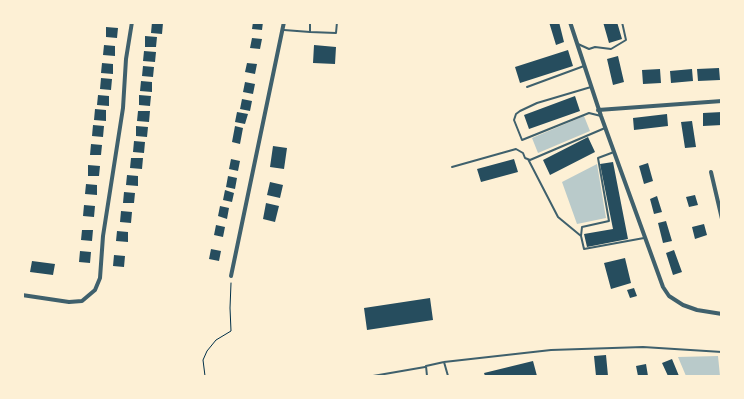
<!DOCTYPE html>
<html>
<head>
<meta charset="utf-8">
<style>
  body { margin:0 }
  #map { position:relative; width:744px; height:399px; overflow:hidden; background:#fdf0d5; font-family:Arial,sans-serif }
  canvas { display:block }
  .frame { position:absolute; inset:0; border:24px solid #fdf0d5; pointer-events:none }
</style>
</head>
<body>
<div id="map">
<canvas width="744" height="399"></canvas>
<div class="frame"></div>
</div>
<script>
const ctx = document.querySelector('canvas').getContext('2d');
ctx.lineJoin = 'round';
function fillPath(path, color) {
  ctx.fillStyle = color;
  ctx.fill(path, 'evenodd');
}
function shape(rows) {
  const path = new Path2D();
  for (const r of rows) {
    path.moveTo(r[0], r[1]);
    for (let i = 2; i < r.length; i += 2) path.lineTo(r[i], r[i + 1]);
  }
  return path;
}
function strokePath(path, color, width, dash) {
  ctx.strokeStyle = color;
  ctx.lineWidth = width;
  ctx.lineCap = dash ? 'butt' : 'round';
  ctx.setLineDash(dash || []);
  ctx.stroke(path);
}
fillPath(shape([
  [584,116,590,131,538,153,532,138],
  [597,164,606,218,577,224,562,182],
  [718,356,720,376,686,376,678,357]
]), '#b9caca');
fillPath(shape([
  [152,22,163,23,162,34,151,33],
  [253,22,263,22,262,30,252,29],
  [549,22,559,22,564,42,556,45],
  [603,22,617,22,622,39,609,43],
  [106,27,118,28,117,38,106,37],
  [145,36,157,37,156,47,145,47],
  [252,38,262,39,260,49,250,48],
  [104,45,115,46,115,56,103,55],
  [314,45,336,47,335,64,313,63],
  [568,50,573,66,520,83,515,67],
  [144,51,156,52,155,62,143,61],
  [618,56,624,82,613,85,607,59],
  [102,63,113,64,113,74,101,73],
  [247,63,257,64,255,74,245,72],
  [143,66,154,67,153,77,142,76],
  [719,68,720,80,698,81,697,69],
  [660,69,661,83,643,84,642,70],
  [692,69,693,81,671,83,670,71],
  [101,78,112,79,111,90,100,89],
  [141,81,152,82,152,92,140,91],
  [245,82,255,84,253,94,243,92],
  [98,95,109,96,109,106,97,105],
  [139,95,151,96,150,106,139,105],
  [575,96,580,111,529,129,524,115],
  [242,99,252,101,250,111,240,109],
  [95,109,106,110,106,121,94,120],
  [138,111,150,111,149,122,137,121],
  [237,112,248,114,245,124,235,122],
  [722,112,722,125,703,126,703,113],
  [667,114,668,126,634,130,633,118],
  [692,121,696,147,685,148,681,122],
  [93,125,104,126,103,137,92,136],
  [136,126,148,127,147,137,136,136],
  [235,126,243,128,240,144,232,142],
  [588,137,595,152,550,175,543,160],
  [134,141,145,142,144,153,133,152],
  [91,144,102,145,101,155,90,155],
  [273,146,287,148,284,169,270,167],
  [131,158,143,158,142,169,130,168],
  [231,159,240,161,238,171,229,169],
  [514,159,518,172,481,182,477,169],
  [613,162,628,239,587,247,584,234,613,229,600,164],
  [648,163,653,181,644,184,639,166],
  [88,165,100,166,99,176,88,176],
  [127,175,138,176,138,186,126,185],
  [228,176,237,178,235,189,226,187],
  [270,182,283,185,280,198,267,195],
  [86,184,97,185,97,195,85,194],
  [225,190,234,193,232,202,223,200],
  [124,192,135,193,134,203,123,203],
  [695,195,698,205,689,207,686,197],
  [657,196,662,212,654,214,650,199],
  [266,203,279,206,275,222,263,219],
  [84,205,95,206,94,217,83,216],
  [220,206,229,208,227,219,218,216],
  [121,211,132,212,131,223,120,222],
  [666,221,672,241,663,243,658,223],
  [704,224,707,235,695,239,692,227],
  [216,225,225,227,223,237,214,235],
  [82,230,93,230,92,241,81,240],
  [117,231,128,232,128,242,116,241],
  [211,249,221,251,219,261,209,259],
  [674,250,682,272,673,275,666,253],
  [80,251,91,252,90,263,79,262],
  [114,255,125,256,124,267,113,266],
  [625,258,631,283,611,289,604,263],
  [32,261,55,264,53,275,30,272],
  [634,288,637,296,630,298,627,290],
  [430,298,433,320,367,330,364,308],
  [606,355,608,376,596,376,594,356],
  [672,359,679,376,668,376,662,363],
  [533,361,537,376,485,376,484,373],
  [646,364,648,376,638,376,636,366]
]), '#264d5e');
strokePath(shape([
  [205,376,203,360,207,351,216,340,231,331,230,308,231,283]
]), '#003049', 1);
strokePath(shape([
  [284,30,310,32,310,22],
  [310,32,336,33,337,22],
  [578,44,589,49,595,47,611,49,626,40,622,22],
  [527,87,584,66],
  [591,87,537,103,520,111,516,114,514,120,522,140,589,113,601,116],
  [614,152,598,158,609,221,582,227,581,236,584,249,644,238],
  [528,159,558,217,581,236],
  [452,167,516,149,523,153,525,158,530,160,605,128],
  [444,362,448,376],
  [373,376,425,367],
  [427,376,426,366,444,362,551,350,643,347,722,352]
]), '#3f606c', 2);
strokePath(shape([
  [570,22,601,116,663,287,669,296,683,305,697,310,722,314],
  [598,110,722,101],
  [711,172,722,219],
  [231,276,284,22],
  [22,295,69,302,82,301,95,290,100,278,103,236,123,108,126,59,132,22]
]), '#3f606c', 4);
</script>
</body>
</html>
